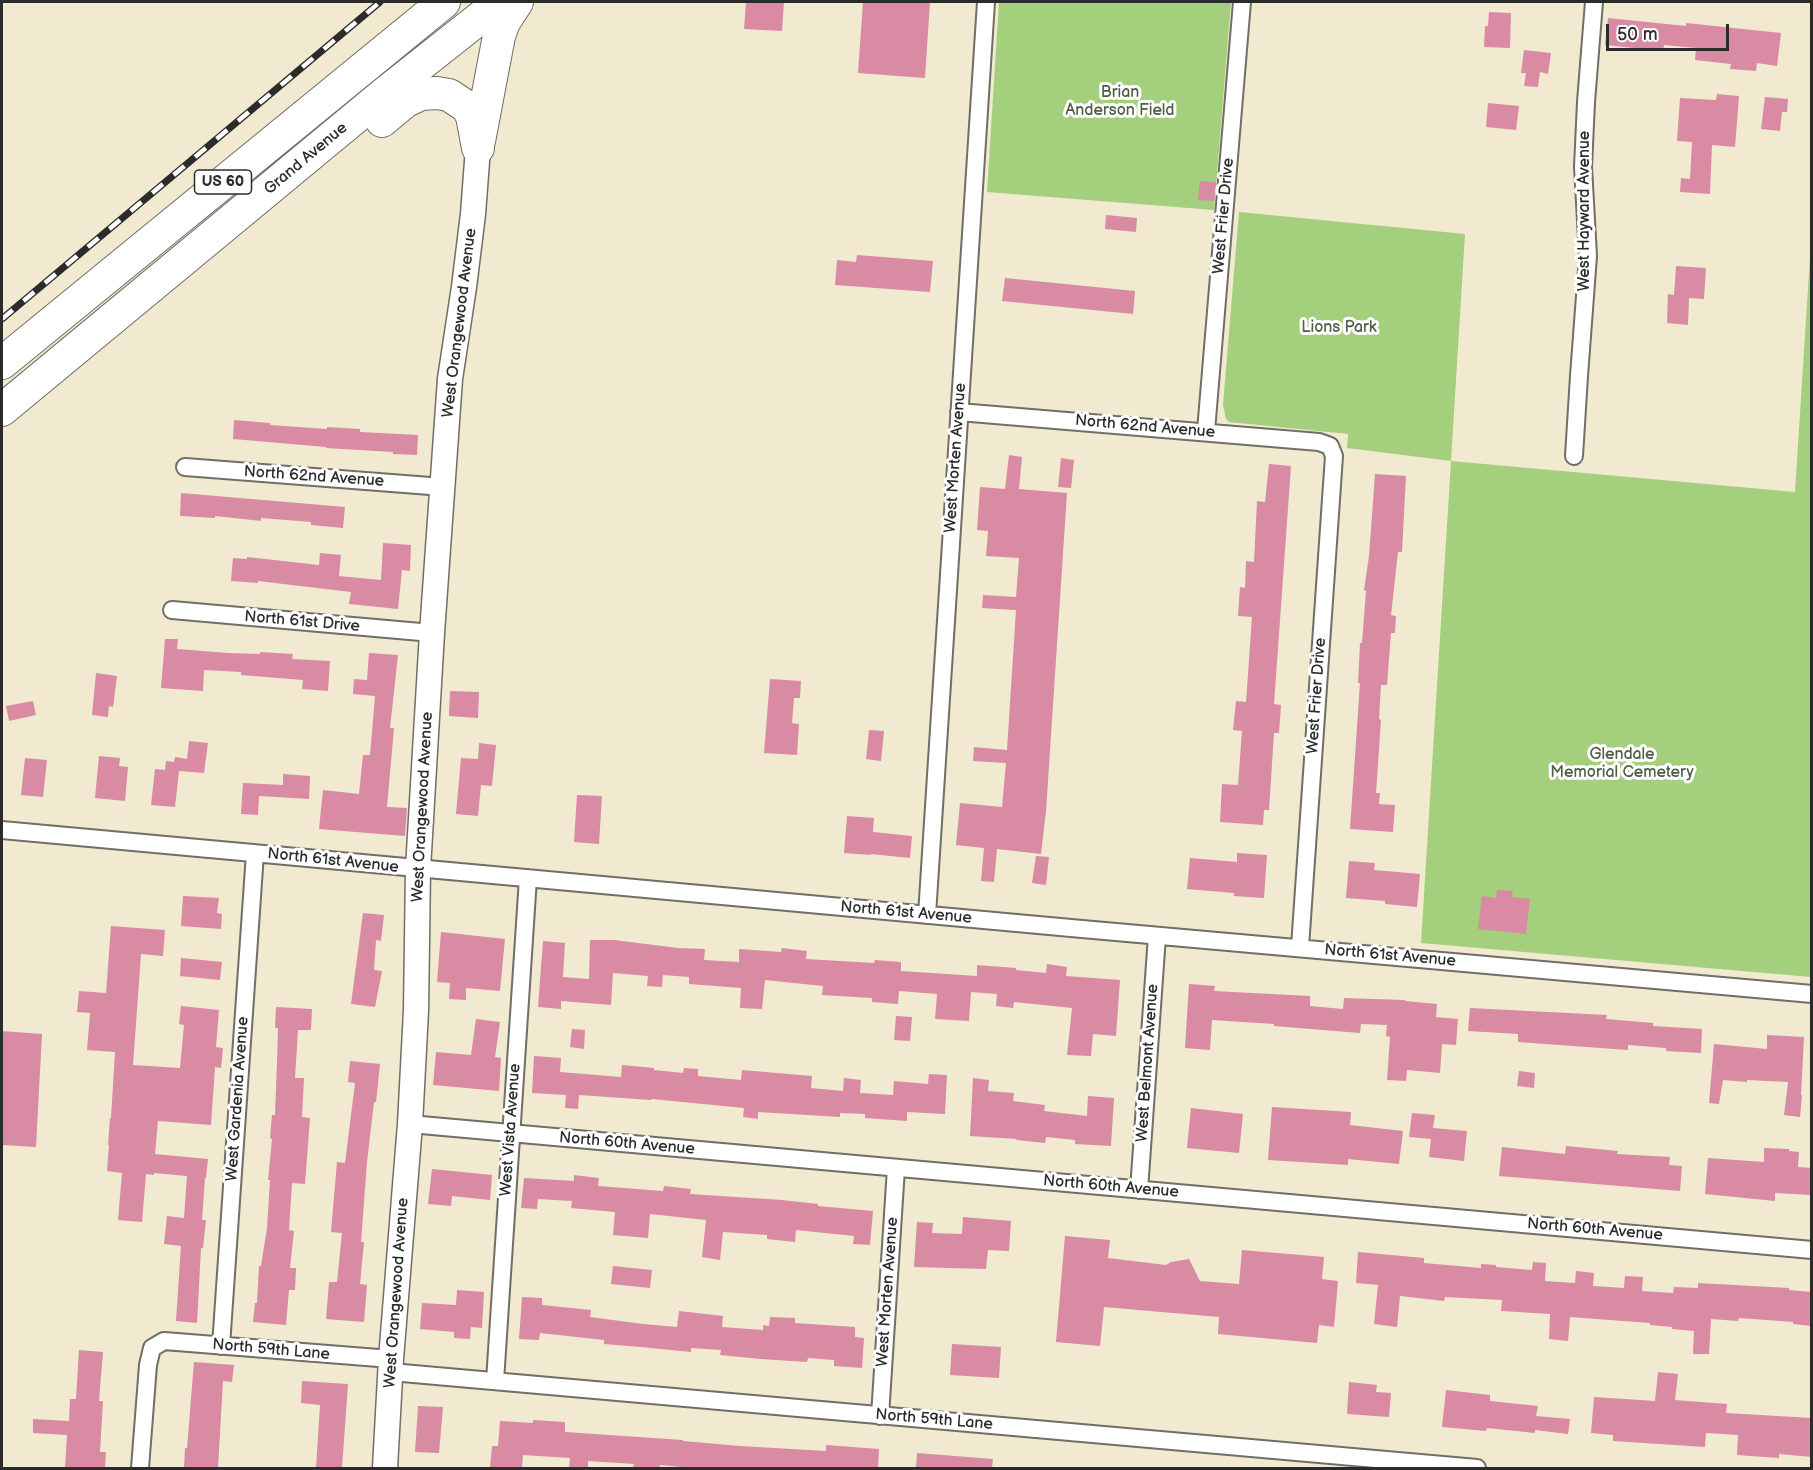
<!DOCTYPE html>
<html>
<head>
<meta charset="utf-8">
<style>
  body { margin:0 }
  #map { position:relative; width:1813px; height:1470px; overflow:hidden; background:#f1e9d0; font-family:"Balsamiq Sans",sans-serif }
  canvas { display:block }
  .frame { position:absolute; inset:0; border:3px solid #2b2b2b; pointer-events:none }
  .scale { position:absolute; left:1606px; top:24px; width:123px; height:27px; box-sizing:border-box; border:3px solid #2b2b2b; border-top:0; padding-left:8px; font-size:18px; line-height:21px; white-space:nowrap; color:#2b2b2b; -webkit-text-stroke:4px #fff; paint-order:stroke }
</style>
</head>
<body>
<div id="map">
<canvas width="1813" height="1470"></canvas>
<div class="frame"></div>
<div class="scale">50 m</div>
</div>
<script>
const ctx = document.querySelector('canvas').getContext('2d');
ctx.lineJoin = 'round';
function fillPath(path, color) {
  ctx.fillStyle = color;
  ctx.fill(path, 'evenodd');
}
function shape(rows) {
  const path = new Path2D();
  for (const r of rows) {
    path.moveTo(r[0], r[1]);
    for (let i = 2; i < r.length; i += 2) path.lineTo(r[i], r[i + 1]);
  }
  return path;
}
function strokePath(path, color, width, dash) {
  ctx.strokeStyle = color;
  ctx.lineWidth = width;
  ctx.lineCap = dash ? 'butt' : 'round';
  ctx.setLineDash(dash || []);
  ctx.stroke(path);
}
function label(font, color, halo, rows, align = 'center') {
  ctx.font = font + ' "Balsamiq Sans",sans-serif';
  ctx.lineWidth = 6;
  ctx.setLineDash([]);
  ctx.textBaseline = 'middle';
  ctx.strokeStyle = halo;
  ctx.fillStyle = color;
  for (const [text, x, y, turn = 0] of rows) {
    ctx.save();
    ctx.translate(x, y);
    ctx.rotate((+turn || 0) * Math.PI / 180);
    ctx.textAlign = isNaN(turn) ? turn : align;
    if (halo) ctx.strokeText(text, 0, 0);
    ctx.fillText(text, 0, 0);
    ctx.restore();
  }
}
fillPath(shape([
  [999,2,1231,2,1214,210,987,192],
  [1239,212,1465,234,1451,461,1795,492,1811,241,1811,977,1421,943,1451,461,1347,448,1348,434,1229,422,1226,419,1223,405]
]), '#a4d07d');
fillPath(shape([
  [746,2,784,2,782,31,744,29],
  [863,2,930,2,925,78,858,73],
  [1489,12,1511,13,1510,48,1484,47,1485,26,1488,26],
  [1608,18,1686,26,1686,23,1781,33,1777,66,1757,63,1756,71,1730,69,1731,64,1695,60,1696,48,1664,45,1663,51,1605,45],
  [1524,50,1551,53,1548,74,1540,72,1538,87,1524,86,1526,73,1521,73],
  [1717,94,1739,96,1735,147,1712,145,1710,194,1680,192,1681,178,1690,179,1692,142,1677,141,1680,98,1716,100],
  [1765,97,1788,99,1787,112,1782,112,1780,131,1761,129],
  [1488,103,1519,106,1516,130,1486,127],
  [1200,181,1216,182,1214,201,1198,200],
  [1106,215,1137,218,1136,232,1105,229],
  [857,255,933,261,930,292,835,285,837,260,856,262],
  [1676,266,1706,268,1704,299,1689,298,1688,325,1667,323,1668,294,1674,295],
  [1005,278,1135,291,1133,314,1002,301],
  [234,420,270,423,270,425,327,429,327,427,360,429,360,432,418,435,417,455,393,454,393,452,326,448,326,447,233,439],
  [1009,455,1022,457,1019,489,1067,493,1046,811,1041,854,997,849,994,882,981,881,984,848,956,845,960,803,1002,807,1006,763,973,761,974,747,1007,750,1016,610,982,608,983,595,1016,597,1019,558,986,556,988,531,977,530,980,487,1005,489],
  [1061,458,1074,460,1071,488,1058,487],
  [1269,464,1291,466,1274,704,1281,705,1279,733,1274,733,1269,810,1264,810,1263,825,1220,822,1222,784,1238,785,1242,731,1233,730,1236,701,1246,702,1252,617,1238,616,1240,587,1245,588,1246,561,1254,562,1257,501,1265,502],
  [1375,474,1406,476,1402,552,1398,552,1391,615,1396,616,1395,633,1391,633,1387,685,1381,685,1379,719,1381,720,1376,793,1380,793,1379,804,1395,805,1393,832,1350,829,1360,683,1358,683,1360,643,1362,643,1366,591,1364,590,1369,556],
  [181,493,345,507,343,528,311,525,311,522,261,518,261,521,215,516,215,518,180,516],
  [383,543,411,545,410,571,402,570,398,609,349,604,351,592,258,581,258,583,231,581,233,558,247,559,247,557,319,565,320,553,341,555,339,576,381,580],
  [165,639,178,639,177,649,228,653,260,654,260,652,293,654,292,659,330,661,328,691,302,689,303,680,241,675,241,672,204,670,203,691,161,688],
  [369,653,398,655,390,728,394,728,387,807,407,808,405,836,319,829,323,790,359,794,363,755,370,755,375,696,353,694,354,679,367,680],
  [96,673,117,676,113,707,109,706,108,717,92,715],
  [770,679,801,681,800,698,794,698,792,723,799,724,797,755,764,753],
  [450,691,479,692,478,718,449,716],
  [33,701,36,715,9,721,6,706],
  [869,730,884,731,881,761,866,759],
  [189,741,208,743,204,773,179,771,175,807,151,805,155,769,165,770,166,761,174,762,175,757,187,759],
  [479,743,496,745,492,786,481,785,478,816,456,814,461,758,478,759],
  [99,756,120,758,119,766,128,767,125,801,95,798],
  [25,758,47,760,43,797,21,795],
  [283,774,310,776,309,799,259,796,258,815,241,814,243,783,283,785],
  [577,795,602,796,599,844,574,842],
  [847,816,874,818,873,832,912,836,910,858,871,854,871,855,844,853],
  [1237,853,1267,855,1264,898,1234,896,1234,893,1187,889,1190,858,1237,862],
  [1036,856,1049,857,1046,885,1032,883],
  [1349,861,1375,863,1374,870,1420,874,1417,907,1385,904,1385,901,1346,898],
  [1497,890,1513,891,1512,897,1530,899,1526,934,1478,929,1482,896,1496,898],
  [183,896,219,898,217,913,222,914,221,929,181,926],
  [363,913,384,915,381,941,376,940,374,970,382,971,375,1007,351,1004],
  [111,926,165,930,163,956,141,954,133,1065,180,1068,184,1025,179,1024,181,1006,219,1010,216,1047,223,1048,221,1068,215,1067,211,1125,158,1121,155,1154,208,1159,206,1178,205,1178,202,1220,206,1220,203,1248,201,1248,197,1323,176,1321,181,1246,164,1244,167,1216,184,1218,187,1176,154,1173,154,1175,146,1174,142,1222,118,1220,122,1173,107,1171,109,1145,108,1145,110,1118,111,1118,115,1052,87,1050,90,1013,77,1012,79,991,106,993],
  [441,932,505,939,500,991,466,988,466,1000,449,999,450,983,437,982],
  [590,940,614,940,678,948,705,949,704,960,739,962,739,949,781,952,782,948,807,951,806,959,874,963,875,960,901,962,901,971,977,976,977,965,1016,968,1016,970,1046,973,1047,964,1067,967,1066,976,1120,980,1116,1036,1093,1034,1091,1056,1067,1055,1072,1008,1014,1002,1013,1008,996,1006,997,994,971,992,969,1021,935,1019,937,994,899,991,898,1004,872,1002,872,998,822,995,823,986,765,980,762,1009,740,1008,741,988,689,984,689,977,663,975,662,987,647,986,648,976,613,973,611,1005,561,1001,561,1009,538,1007,543,941,565,943,563,977,589,979],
  [181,958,222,962,220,980,180,976],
  [1189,984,1215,986,1214,991,1310,996,1310,1006,1343,1009,1344,998,1405,1000,1405,1001,1437,1004,1436,1017,1458,1019,1456,1045,1442,1044,1440,1073,1407,1070,1406,1081,1387,1080,1390,1037,1386,1036,1387,1025,1361,1024,1360,1033,1274,1026,1274,1024,1212,1020,1210,1050,1185,1048],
  [276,1007,312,1009,311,1030,298,1030,295,1078,304,1078,302,1117,310,1118,305,1184,292,1183,289,1230,294,1231,290,1268,296,1268,295,1290,289,1290,286,1325,253,1322,255,1303,257,1303,259,1266,261,1266,267,1228,270,1180,268,1180,272,1139,270,1138,272,1115,275,1115,277,1062,278,1028,275,1028],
  [1470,1008,1607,1015,1606,1019,1653,1023,1653,1026,1702,1029,1701,1053,1666,1051,1666,1048,1628,1045,1628,1050,1518,1042,1518,1034,1468,1031],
  [896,1016,912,1017,910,1041,894,1040],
  [476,1019,500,1022,495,1057,501,1058,499,1091,433,1085,436,1052,471,1055],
  [572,1029,585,1030,584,1049,570,1047],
  [2,1031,42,1034,36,1147,2,1145],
  [1767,1035,1804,1037,1801,1095,1802,1095,1800,1117,1784,1115,1788,1082,1747,1080,1747,1082,1723,1080,1719,1104,1709,1103,1714,1044,1767,1049],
  [534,1056,561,1058,560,1072,621,1077,622,1065,654,1068,654,1070,683,1073,684,1068,698,1069,698,1076,741,1080,742,1070,812,1076,811,1088,843,1091,844,1078,861,1080,860,1093,893,1095,894,1081,928,1084,929,1074,947,1075,945,1114,907,1112,907,1121,865,1118,865,1114,840,1113,840,1117,758,1112,758,1119,743,1117,744,1108,652,1099,651,1100,579,1095,578,1109,565,1108,566,1095,532,1093],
  [350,1061,380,1064,376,1102,374,1102,367,1162,361,1242,364,1242,360,1284,367,1285,364,1322,326,1319,329,1282,337,1282,342,1233,331,1232,337,1162,345,1163,355,1083,348,1082],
  [1519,1071,1535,1073,1534,1088,1517,1086],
  [973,1078,989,1080,988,1091,1014,1093,1013,1101,1045,1105,1044,1111,1087,1116,1088,1096,1114,1098,1111,1146,1075,1144,1075,1140,1046,1137,1045,1143,1016,1140,1017,1139,970,1136],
  [1272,1107,1351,1112,1350,1125,1403,1131,1399,1164,1348,1159,1348,1165,1268,1160],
  [1191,1108,1243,1114,1239,1153,1187,1148],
  [1412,1113,1435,1115,1433,1128,1467,1131,1464,1161,1429,1157,1431,1139,1409,1137],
  [1566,1146,1618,1151,1617,1154,1670,1157,1669,1165,1682,1166,1680,1191,1499,1176,1502,1147,1565,1154],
  [1764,1148,1789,1149,1789,1151,1799,1152,1798,1167,1812,1168,1812,1195,1775,1193,1775,1201,1705,1194,1708,1158,1764,1162],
  [432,1169,492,1175,490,1200,452,1196,451,1206,428,1204],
  [574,1175,599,1178,598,1186,663,1191,664,1186,691,1189,690,1194,782,1200,818,1204,818,1206,873,1211,870,1245,853,1244,854,1236,796,1230,795,1242,767,1239,767,1235,723,1232,720,1260,702,1257,706,1220,650,1214,648,1238,613,1235,615,1212,571,1208,572,1201,538,1199,537,1209,521,1208,524,1178,574,1181],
  [963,1217,1011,1221,1009,1251,988,1250,986,1269,914,1267,917,1222,933,1223,932,1233,962,1234],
  [1065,1236,1110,1240,1108,1258,1166,1265,1171,1262,1189,1259,1200,1281,1239,1284,1242,1250,1324,1257,1322,1279,1338,1281,1334,1327,1319,1325,1317,1343,1218,1334,1219,1317,1104,1307,1100,1346,1056,1342],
  [1358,1252,1424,1258,1424,1263,1481,1268,1481,1264,1496,1265,1496,1267,1532,1270,1533,1262,1546,1263,1545,1281,1575,1283,1576,1271,1594,1273,1593,1286,1624,1288,1625,1276,1643,1277,1642,1291,1673,1293,1674,1287,1698,1288,1698,1283,1789,1288,1789,1290,1812,1292,1812,1326,1793,1324,1793,1322,1739,1318,1738,1321,1711,1319,1709,1354,1693,1354,1694,1331,1672,1329,1672,1327,1650,1325,1650,1323,1570,1317,1568,1341,1549,1339,1550,1314,1501,1311,1502,1300,1445,1297,1444,1301,1400,1296,1397,1327,1374,1324,1378,1285,1356,1283],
  [613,1266,652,1270,650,1288,611,1284],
  [457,1290,484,1292,482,1328,471,1327,470,1339,454,1338,454,1332,420,1329,422,1303,456,1305],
  [522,1297,542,1298,542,1305,591,1310,590,1317,643,1324,677,1327,679,1311,723,1316,722,1327,763,1330,763,1325,769,1326,770,1317,795,1318,795,1323,855,1327,855,1337,864,1338,862,1368,834,1366,834,1360,808,1358,807,1362,761,1359,720,1355,721,1350,691,1348,691,1352,641,1347,604,1344,604,1340,540,1333,539,1340,519,1339],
  [952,1344,1001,1347,999,1378,950,1375],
  [79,1350,103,1352,99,1401,103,1401,100,1452,106,1452,105,1468,65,1468,67,1435,33,1433,33,1419,69,1421,70,1399,76,1399],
  [194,1362,234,1365,232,1382,223,1381,218,1468,184,1468,185,1448,187,1448],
  [1658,1372,1678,1374,1675,1400,1727,1404,1726,1413,1812,1418,1812,1457,1779,1454,1779,1458,1737,1455,1738,1435,1706,1433,1705,1447,1613,1441,1613,1435,1591,1433,1594,1397,1655,1401],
  [302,1381,348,1384,342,1468,316,1468,320,1405,301,1403],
  [1349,1382,1377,1385,1376,1392,1391,1393,1389,1417,1347,1414],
  [1446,1390,1490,1395,1490,1401,1538,1406,1536,1416,1570,1419,1568,1434,1535,1430,1535,1433,1487,1428,1486,1431,1442,1427],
  [418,1406,443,1407,439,1453,415,1452],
  [533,1420,565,1422,565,1432,683,1440,683,1441,740,1446,826,1451,826,1445,879,1449,878,1468,693,1468,660,1465,659,1468,651,1468,633,1467,634,1464,588,1461,588,1468,569,1468,570,1458,523,1455,522,1468,490,1468,492,1446,498,1446,500,1421,533,1423],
  [917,1453,993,1459,992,1468,916,1468]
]), '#d88ba3');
const street = shape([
  [959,412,1319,442,1330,446,1334,456,1300,947],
  [1206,431,1242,2],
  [1574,456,1579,376,1588,256,1583,167,1586,102,1594,2],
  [185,467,443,487],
  [172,610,432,633],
  [2,830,1071,928,1812,994],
  [927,915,986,2],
  [410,1124,1812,1250],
  [1139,1190,1157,936],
  [221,1346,255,853],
  [391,1372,1477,1468],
  [495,1381,528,878],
  [880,1416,896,1168],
  [140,1468,148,1365,152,1348,164,1341,391,1359]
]);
const secondary = shape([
  [385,1468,391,1359,410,1124,416,1011,418,869,432,633,450,379,464,287,473,214,478,148]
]);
const highway = shape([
  [382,121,406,101,421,94,437,93,449,95,467,107,472,116,478,148],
  [479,141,499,36,504,22,517,2],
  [2,363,444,2],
  [2,410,385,93,500,2]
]);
strokePath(street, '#706e65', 20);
strokePath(secondary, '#706e65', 27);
strokePath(highway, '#706e65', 34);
strokePath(street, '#fff', 16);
strokePath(secondary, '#fff', 24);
strokePath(highway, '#fff', 32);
const rail = shape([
  [2,319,380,2]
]);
strokePath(rail, '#2b2b2b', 7);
strokePath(rail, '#fff', 4.5, [14]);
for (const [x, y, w] of [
  [223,182,57]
]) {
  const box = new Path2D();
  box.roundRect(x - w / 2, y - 12, w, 24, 4.5);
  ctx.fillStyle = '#fff';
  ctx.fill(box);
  strokePath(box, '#2b2b2b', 1.5);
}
label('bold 15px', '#2b2b2b', null, [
  ["US 60",223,182]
]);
label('16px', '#4f5d44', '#fff', [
  ["Brian",1120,93],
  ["Anderson Field",1120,111],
  ["Lions Park",1339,328],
  ["Glendale",1622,755],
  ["Memorial Cemetery",1622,773]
]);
label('16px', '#2b2b2b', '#fff', [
  ["Grand Avenue",306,159,-40],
  ["West Hayward Avenue",1585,211,-90],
  ["West Frier Drive",1224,216,-85],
  ["West Orangewood Avenue",460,323,-83],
  ["North 62nd Avenue",1145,427,5],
  ["West Morten Avenue",956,458,-86],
  ["North 62nd Avenue",314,477,4],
  ["North 61st Drive",302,622,5],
  ["West Frier Drive",1317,696,-86],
  ["West Orangewood Avenue",423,807,-87],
  ["North 61st Avenue",333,861,6],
  ["North 61st Avenue",906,913,5],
  ["North 61st Avenue",1390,956,5],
  ["West Belmont Avenue",1148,1063,-86],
  ["West Gardenia Avenue",238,1099,-86],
  ["West Vista Avenue",511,1130,-86],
  ["North 60th Avenue",627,1144,5],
  ["North 60th Avenue",1111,1187,5],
  ["North 60th Avenue",1595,1230,5],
  ["West Morten Avenue",888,1292,-86],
  ["West Orangewood Avenue",397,1293,-86],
  ["North 59th Lane",271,1350,5],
  ["North 59th Lane",934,1420,5]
]);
</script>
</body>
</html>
